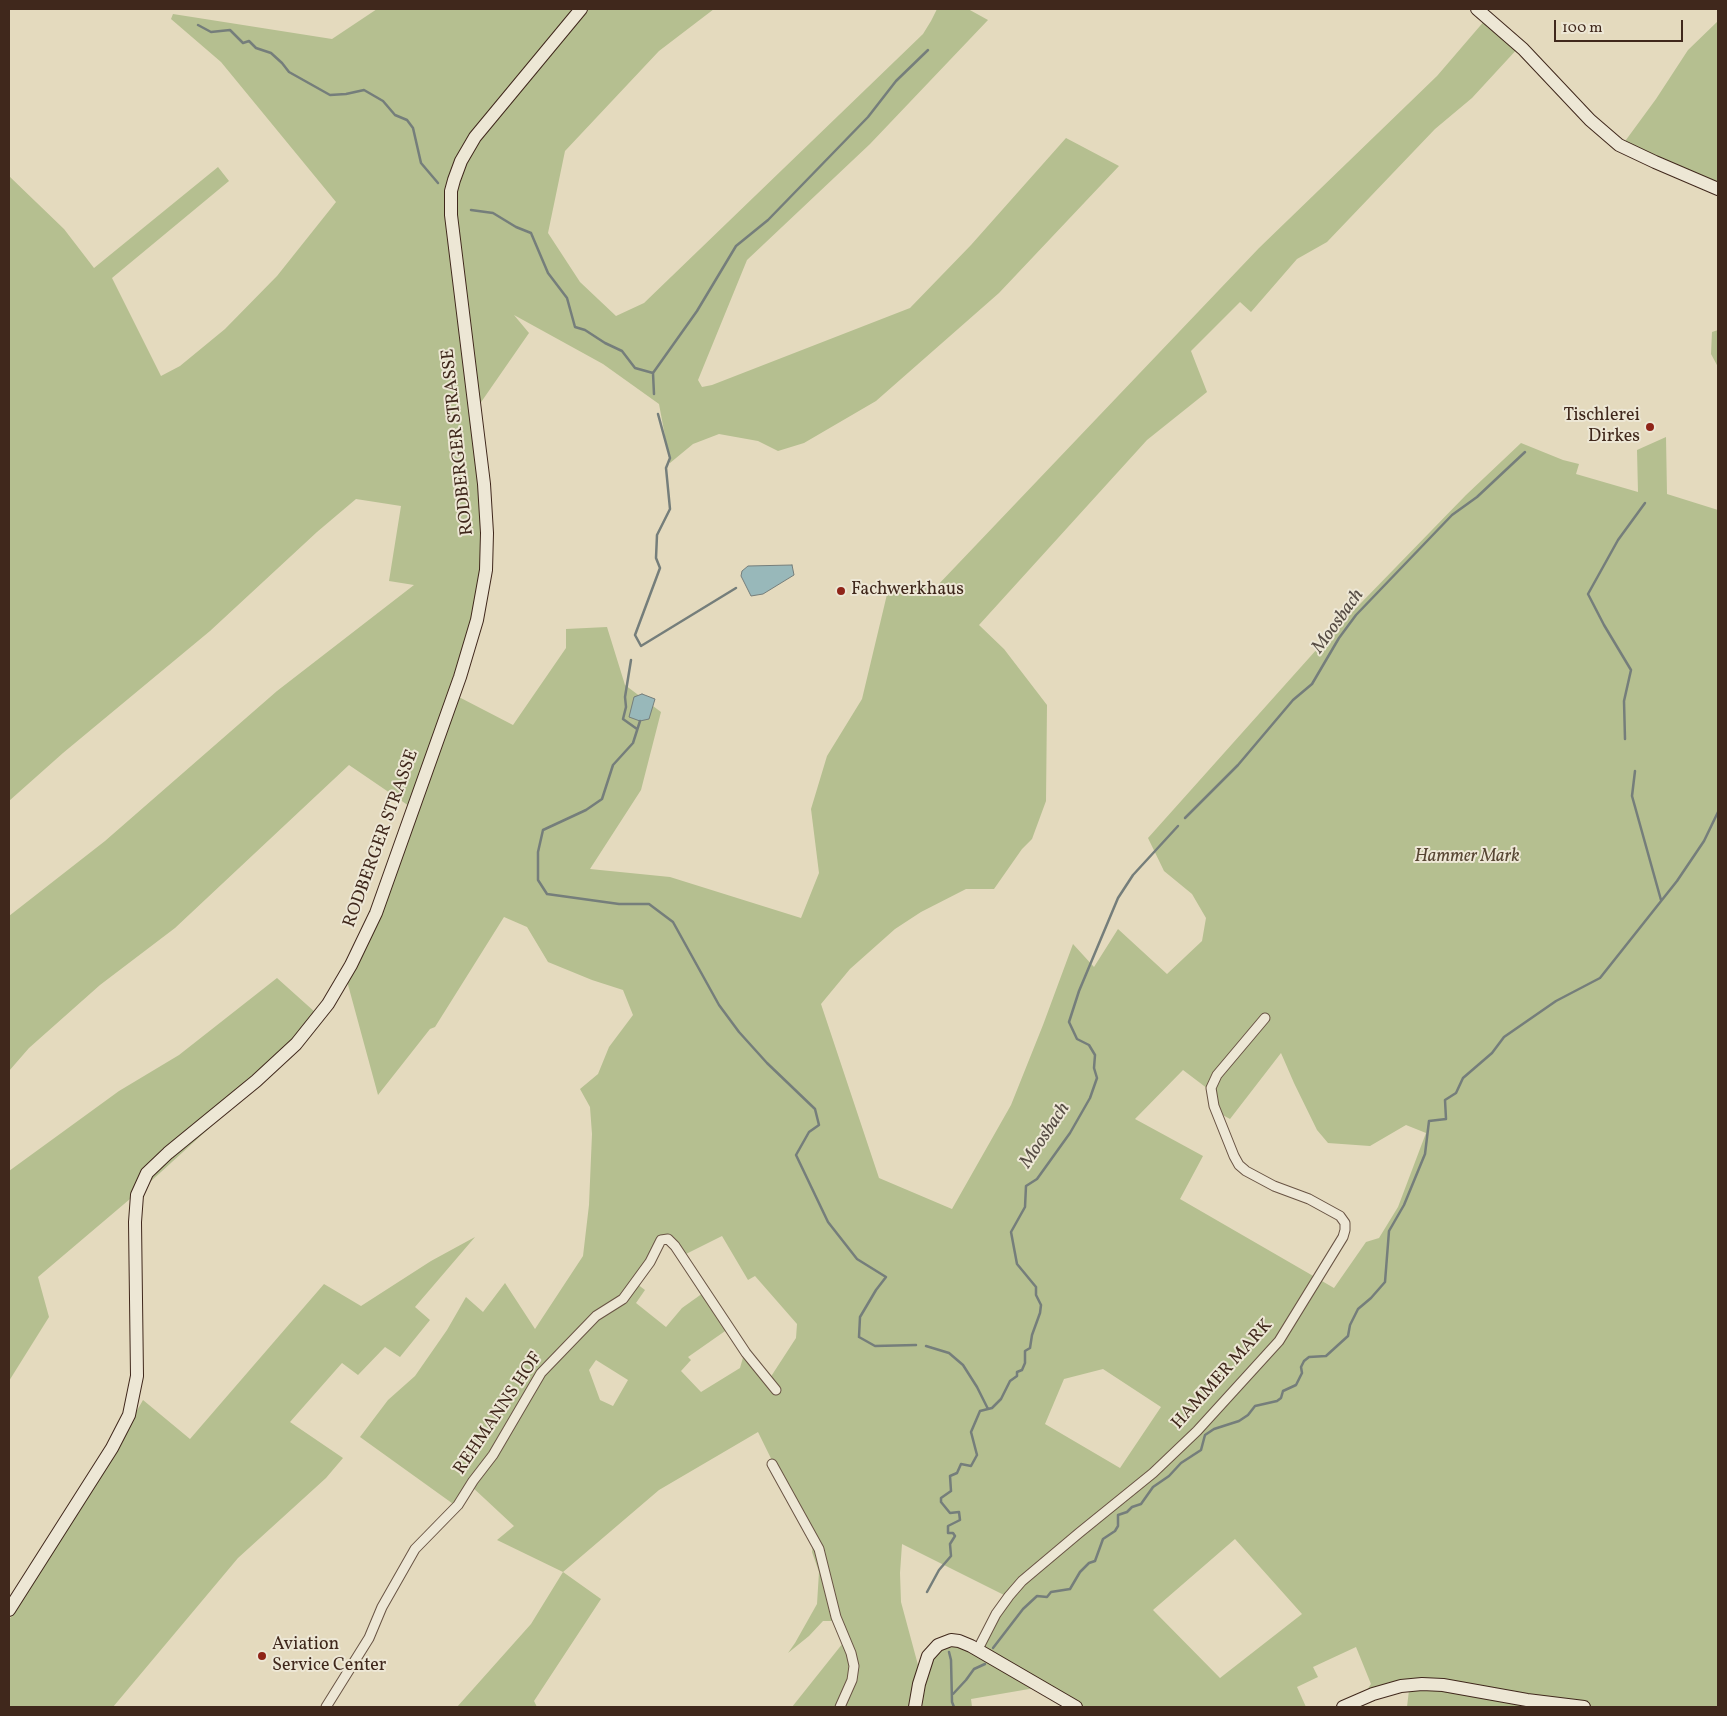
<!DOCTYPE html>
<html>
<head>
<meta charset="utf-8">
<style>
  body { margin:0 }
  #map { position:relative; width:1727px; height:1716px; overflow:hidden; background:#e4dabe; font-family:Vollkorn,serif }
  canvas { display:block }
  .frame { position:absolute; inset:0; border:10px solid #40281c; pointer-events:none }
  .scale { position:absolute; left:1554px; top:20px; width:129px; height:22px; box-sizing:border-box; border:2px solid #40281c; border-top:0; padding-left:6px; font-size:15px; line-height:18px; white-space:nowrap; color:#40281c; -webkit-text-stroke:4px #ede7d5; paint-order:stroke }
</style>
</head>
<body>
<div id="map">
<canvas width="1727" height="1716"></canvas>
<div class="frame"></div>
<div class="scale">100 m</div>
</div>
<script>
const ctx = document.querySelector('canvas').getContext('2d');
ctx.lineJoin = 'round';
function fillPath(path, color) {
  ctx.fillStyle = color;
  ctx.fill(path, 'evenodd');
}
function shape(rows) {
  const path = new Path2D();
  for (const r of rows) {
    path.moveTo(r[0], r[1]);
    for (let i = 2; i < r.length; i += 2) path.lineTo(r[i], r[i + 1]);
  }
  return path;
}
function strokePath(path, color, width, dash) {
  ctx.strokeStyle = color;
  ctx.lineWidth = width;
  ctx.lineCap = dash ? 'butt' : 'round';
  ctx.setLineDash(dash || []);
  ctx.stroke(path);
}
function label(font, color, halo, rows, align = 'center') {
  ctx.font = font + ' Vollkorn,serif';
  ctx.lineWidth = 4;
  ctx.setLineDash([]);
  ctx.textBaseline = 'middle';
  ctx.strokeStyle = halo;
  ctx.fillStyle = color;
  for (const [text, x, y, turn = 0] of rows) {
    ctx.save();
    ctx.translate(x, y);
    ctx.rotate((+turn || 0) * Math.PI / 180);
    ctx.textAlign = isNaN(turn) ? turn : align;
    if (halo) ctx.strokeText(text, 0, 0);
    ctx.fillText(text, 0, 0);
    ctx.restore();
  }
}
fillPath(shape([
  [377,9,575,9,452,169,486,533,478,613,412,808,349,765,175,928,100,985,29,1048,9,1071,9,916,105,841,277,691,414,585,389,581,401,506,356,499,317,532,210,631,63,753,9,801,9,176,64,229,94,268,218,167,229,181,112,278,161,376,180,366,225,329,277,276,336,202,221,62,171,19,173,14,332,39],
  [586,9,714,9,659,51,565,151,548,233,580,282,616,316,644,303,923,34,931,21,937,9,968,9,988,20,870,144,747,260,698,380,702,387,712,385,910,308,971,245,1066,138,1119,166,999,293,876,401,804,443,778,451,758,441,719,434,693,444,670,463,659,404,603,364,514,315,529,333,477,408,456,213,456,193,459,177,474,146],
  [1486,19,1519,47,1472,98,1435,129,1327,242,1297,259,1251,312,1240,302,1191,351,1207,392,1147,440,979,625,1004,649,1047,705,1046,801,1032,839,1022,849,994,889,966,889,921,912,895,929,850,969,821,1004,879,1178,952,1209,1011,1105,1043,1025,1073,944,1094,967,1118,929,1167,974,1202,941,1206,918,1192,894,1164,871,1148,838,1326,639,1466,495,1521,443,1563,460,1579,464,1576,474,1638,492,1637,450,1666,437,1667,494,1718,510,1718,1707,1407,1707,1409,1690,1402,1690,1350,1707,1335,1707,1365,1693,1371,1684,1356,1647,1313,1667,1318,1677,1297,1687,1306,1707,1085,1707,982,1648,1010,1598,902,1544,900,1573,901,1602,918,1665,912,1707,792,1707,843,1643,832,1621,823,1621,809,1636,788,1653,795,1643,817,1604,819,1572,812,1552,814,1536,790,1497,758,1432,659,1490,563,1572,601,1599,534,1701,537,1707,457,1707,531,1624,563,1572,497,1540,514,1526,470,1485,456,1506,360,1437,388,1400,415,1376,447,1330,466,1297,483,1312,505,1283,535,1329,583,1256,589,1205,592,1134,590,1107,580,1089,598,1074,609,1047,633,1015,623,990,592,980,548,962,527,927,504,917,435,1027,430,1029,378,1095,347,981,455,695,513,725,566,648,566,629,607,627,625,685,661,712,641,790,590,869,670,877,801,918,819,873,811,809,827,756,862,699,889,586,936,587,1259,248,1437,76],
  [1281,1053,1294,1083,1317,1130,1328,1143,1370,1146,1406,1125,1426,1133,1398,1207,1379,1238,1366,1242,1334,1288,1180,1199,1203,1156,1135,1119,1183,1070,1212,1092,1219,1113,1230,1119],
  [722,1236,748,1280,755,1276,797,1324,796,1338,770,1378,746,1350,684,1255],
  [666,1241,703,1293,682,1308,666,1327,636,1303,645,1290,637,1284],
  [728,1329,744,1354,740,1368,701,1392,681,1371,691,1360,688,1357],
  [596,1360,628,1380,613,1406,600,1400,589,1370],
  [1103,1369,1161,1407,1120,1468,1045,1424,1064,1379],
  [1235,1539,1302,1614,1220,1678,1153,1610],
  [1718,21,1718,185,1623,144,1656,99,1688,50],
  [1718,330,1718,367,1711,354,1712,332],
  [277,978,316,1013,261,1081,150,1182,38,1277,49,1317,9,1381,9,1171,119,1091,179,1055],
  [475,1237,415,1307,430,1320,400,1357,385,1347,358,1375,342,1363,290,1422,343,1458,326,1478,238,1558,113,1707,9,1707,9,1620,81,1508,143,1400,190,1439,324,1284,361,1306,431,1261],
  [957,1646,976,1653,1035,1688,971,1699,972,1707,922,1707,927,1673,934,1658,943,1649]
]), '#b5bf90');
const water = shape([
  [792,565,794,575,763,594,751,596,741,576,742,571,748,566,792,565],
  [642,694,655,699,649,719,640,721,629,717,634,697,642,694]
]);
fillPath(water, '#98b8ba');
strokePath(water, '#757e7b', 1);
strokePath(shape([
  [198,25,211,32,230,30,243,43,249,41,256,48,271,53,282,63,289,72,330,95,346,94,364,90,383,101,395,115,407,120,413,128,421,163,438,183],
  [471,210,493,213,516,227,531,233,548,273,567,298,575,327,585,330,605,343,622,351,635,368,653,373],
  [654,394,653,373,697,311,736,246,768,220,868,117,896,81,928,50],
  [658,414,670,458,666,468,670,509,657,535,656,558,660,568,635,635,641,646,736,588],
  [631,660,625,697,626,707,623,719,637,729],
  [640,721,633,743,613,765,602,799,586,810,543,830,538,852,538,880,547,894,619,904,649,904,673,922,719,1005,739,1032,767,1063,815,1109,819,1125,809,1132,796,1155,828,1222,857,1259,886,1277,876,1290,860,1317,859,1337,875,1346,916,1345],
  [1625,739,1624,701,1631,670,1604,625,1588,594,1618,540,1645,503],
  [1635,771,1632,796,1661,900],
  [1185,818,1238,765,1293,700,1312,684,1339,638,1356,615,1452,515,1477,497,1525,452],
  [926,1346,949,1353,963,1365,977,1387,988,1409],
  [927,1592,939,1570,951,1556,950,1544,955,1536,953,1533,948,1533,948,1526,960,1520,959,1512,950,1513,941,1502,941,1498,951,1491,950,1476,957,1473,961,1464,971,1466,977,1455,971,1432,980,1411,992,1408,1001,1399,1010,1381,1017,1376,1017,1372,1022,1370,1025,1363,1025,1351,1030,1348,1032,1335,1040,1313,1041,1305,1036,1295,1036,1287,1017,1264,1011,1232,1025,1207,1026,1186,1037,1179,1070,1133,1090,1098,1097,1078,1094,1068,1095,1055,1089,1045,1077,1039,1069,1022,1079,991,1118,898,1133,875,1178,826],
  [993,1648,1023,1609,1037,1596,1047,1597,1051,1592,1070,1589,1080,1572,1089,1563,1095,1561,1103,1539,1115,1531,1118,1526,1118,1515,1127,1512,1132,1507,1141,1504,1153,1487,1169,1476,1181,1463,1201,1450,1205,1435,1214,1429,1239,1421,1248,1415,1255,1406,1277,1401,1281,1398,1283,1391,1296,1385,1302,1373,1301,1367,1304,1361,1309,1357,1326,1356,1348,1336,1350,1325,1358,1309,1371,1298,1385,1282,1389,1231,1404,1205,1425,1154,1429,1121,1446,1119,1445,1100,1456,1093,1463,1078,1492,1053,1504,1037,1556,1001,1600,978,1677,881,1704,841,1718,812],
  [949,1652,951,1660,952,1702,954,1707],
  [953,1694,966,1680,974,1669,985,1664]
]), '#757e7b', 2.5);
const street = shape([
  [772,1464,819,1549,836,1617,851,1653,854,1666,852,1680,840,1707],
  [978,1649,996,1614,1009,1596,1022,1581,1079,1533,1153,1473,1197,1431,1279,1341,1343,1237,1345,1230,1345,1223,1340,1216,1309,1199,1274,1186,1246,1171,1239,1165,1234,1156,1214,1106,1211,1088,1217,1075,1265,1018],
  [326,1707,369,1638,382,1607,415,1549,458,1505,473,1481,493,1455,541,1373,596,1316,623,1299,650,1262,661,1240,668,1239,675,1246,746,1353,776,1390]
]);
const secondary = shape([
  [1477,9,1523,49,1590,120,1619,145,1655,162,1718,189],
  [9,1610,112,1448,129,1415,137,1376,135,1222,137,1195,147,1173,168,1153,256,1081,296,1044,328,1004,351,965,376,913,460,677,477,620,486,570,487,533,484,484,451,215,451,191,454,180,461,161,475,137,581,9],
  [915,1707,919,1684,928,1656,938,1645,951,1640,959,1641,971,1646,1076,1707],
  [1343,1707,1373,1694,1401,1686,1422,1684,1443,1685,1527,1700,1584,1707]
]);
strokePath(street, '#695444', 11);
strokePath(secondary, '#40281c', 14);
strokePath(street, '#ede7d5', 9);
strokePath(secondary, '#ede7d5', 12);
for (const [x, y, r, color] of [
  [1650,427,5,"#8f2418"],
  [841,591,5,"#8f2418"],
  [262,1656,5,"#8f2418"]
]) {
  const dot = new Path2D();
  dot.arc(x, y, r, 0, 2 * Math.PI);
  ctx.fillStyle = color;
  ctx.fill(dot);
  strokePath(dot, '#ede7d5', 2);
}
label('18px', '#40281c', '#ede7d5', [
  ["Tischlerei",1640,417,"right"],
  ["Dirkes",1640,438,"right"],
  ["Fachwerkhaus",851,591],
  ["Aviation",272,1646],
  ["Service Center",272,1667]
], 'left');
label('18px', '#40281c', '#ede7d5', [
  ["RODBERGER STRASSE",459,442,-96],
  ["RODBERGER STRASSE",382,839,-70],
  ["HAMMER MARK",1223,1375,-48],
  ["REHMANNS HOF",499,1414,-56]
]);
label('italic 18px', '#574633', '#ede7d5', [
  ["Hammer Mark",1467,858]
]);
label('italic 19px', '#564c44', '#ede7d5', [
  ["Moosbach",1339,622,-54],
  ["Moosbach",1046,1136,-56]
]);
</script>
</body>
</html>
